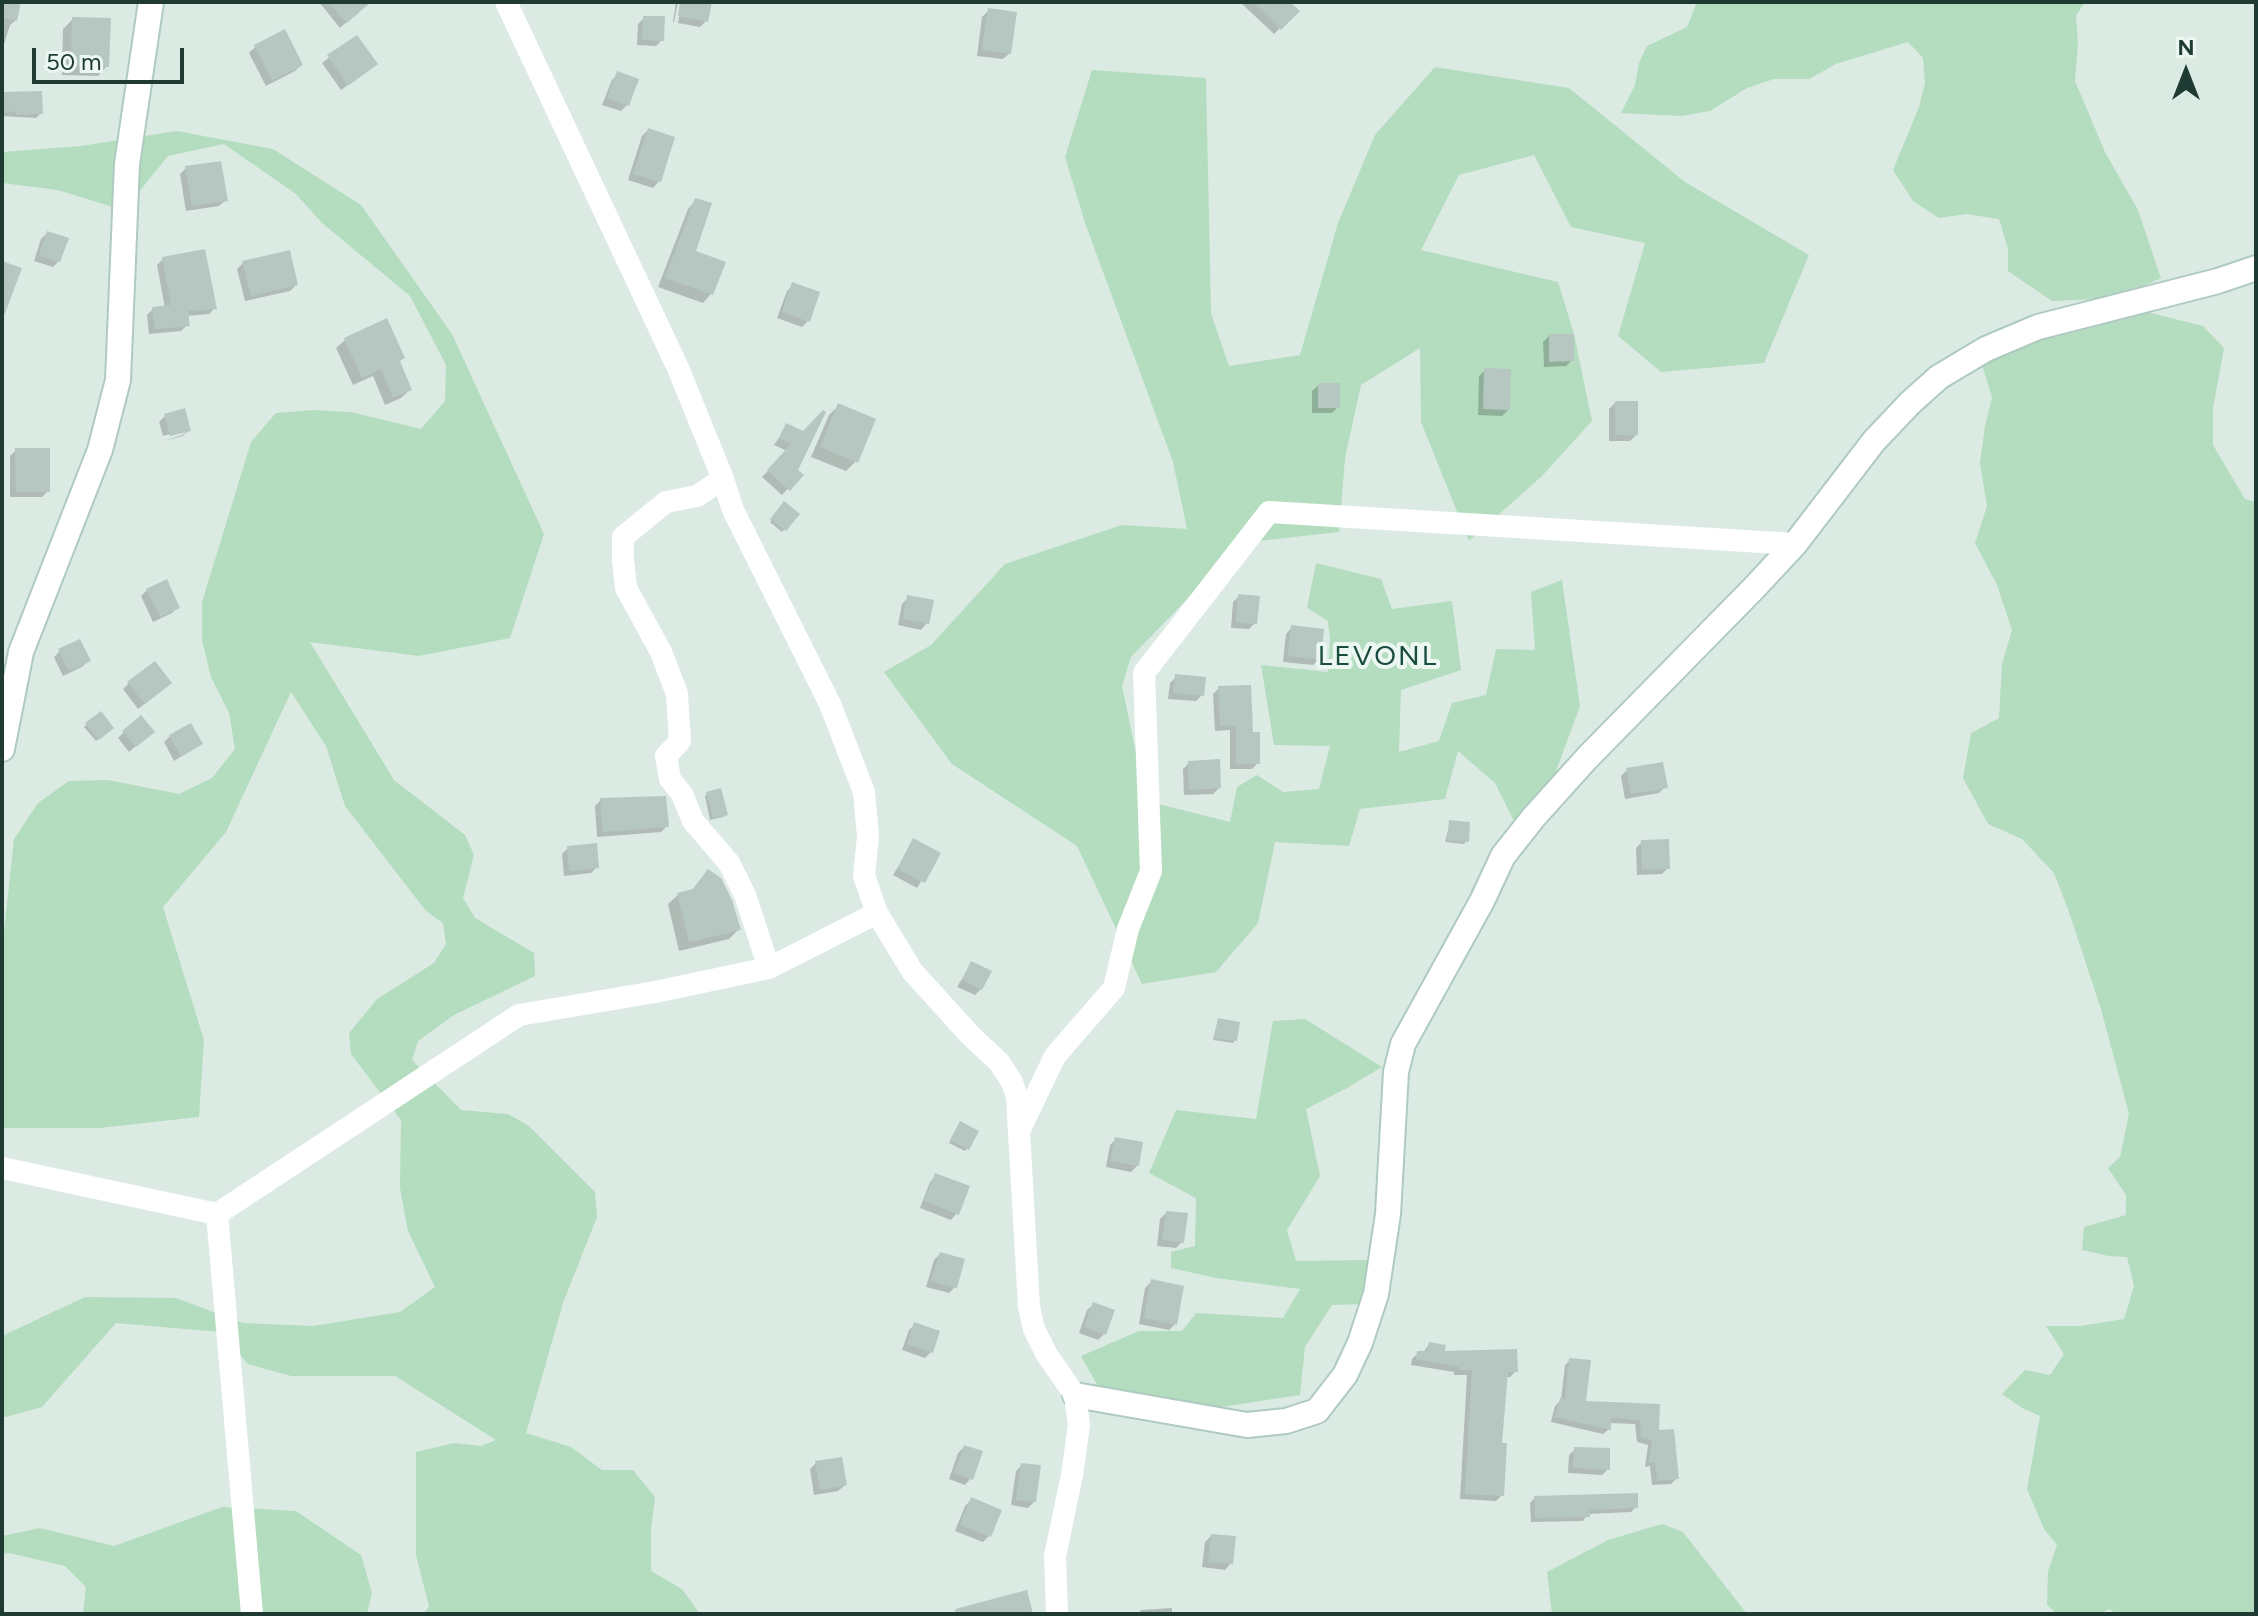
<!DOCTYPE html>
<html>
<head>
<meta charset="utf-8">
<style>
  body { margin:0 }
  #map { position:relative; width:2258px; height:1616px; overflow:hidden; background:#dceae4; font-family:Figtree,sans-serif }
  canvas { display:block }
  .frame { position:absolute; inset:0; border:4px solid #1e3a32; pointer-events:none }
  .north { position:absolute; left:2146px; top:32px; width:80px; height:80px; -webkit-text-stroke:6px #edf7f2; paint-order:stroke; rotate:0deg; font-size:22px; font-weight:700; line-height:32px; text-align:center; color:#1e3a32 }
  .north::after { content:''; display:block; margin:auto; width:28px; height:36px; background:#1e3a32; clip-path:polygon(50% 0,100% 100%,50% 72%,0 100%) }
  .scale { position:absolute; left:32px; top:48px; width:152px; height:36px; box-sizing:border-box; border:4px solid #1e3a32; border-top:0; padding-left:10px; font-size:24px; line-height:28px; white-space:nowrap; color:#1e3a32; -webkit-text-stroke:6px #edf7f2; paint-order:stroke }
</style>
</head>
<body>
<div id="map">
<canvas width="2258" height="1616"></canvas>
<div class="frame"></div>
<div class="north">N</div>
<div class="scale">50 m</div>
</div>
<script>
const ctx = document.querySelector('canvas').getContext('2d');
ctx.lineJoin = 'round';
function fillPath(path, color) {
  ctx.fillStyle = color;
  ctx.fill(path, 'evenodd');
}
function shape(rows) {
  const path = new Path2D();
  for (const r of rows) {
    path.moveTo(r[0], r[1]);
    for (let i = 2; i < r.length; i += 2) path.lineTo(r[i], r[i + 1]);
  }
  return path;
}
function strokePath(path, color, width, dash) {
  ctx.strokeStyle = color;
  ctx.lineWidth = width;
  ctx.lineCap = dash ? 'butt' : 'round';
  ctx.setLineDash(dash || []);
  ctx.stroke(path);
}
function label(font, color, halo, rows, align = 'center') {
  ctx.font = font + ' Figtree,sans-serif';
  ctx.lineWidth = 8;
  ctx.setLineDash([]);
  ctx.textBaseline = 'middle';
  ctx.strokeStyle = halo;
  ctx.fillStyle = color;
  for (const [text, x, y, turn = 0] of rows) {
    ctx.save();
    ctx.translate(x, y);
    ctx.rotate((+turn || 0) * Math.PI / 180);
    ctx.textAlign = isNaN(turn) ? turn : align;
    if (halo) ctx.strokeText(text, 0, 0);
    ctx.fillText(text, 0, 0);
    ctx.restore();
  }
}
fillPath(shape([
  [1697,2,2085,2,2076,16,2078,43,2075,81,2105,152,2138,210,2161,278,2132,291,2099,299,2052,301,2008,271,2008,249,1999,219,1966,214,1939,218,1913,201,1893,170,1919,107,1925,83,1923,58,1908,42,1836,64,1809,79,1774,79,1747,88,1710,111,1681,116,1621,113,1635,85,1639,63,1647,46,1687,27],
  [1435,67,1569,88,1685,182,1809,255,1764,363,1661,372,1618,336,1645,243,1571,227,1534,155,1459,175,1421,250,1558,282,1574,334,1592,421,1542,476,1469,541,1421,422,1420,348,1361,385,1345,458,1339,532,1258,541,1195,591,1131,657,1122,686,1146,801,1230,822,1237,787,1257,775,1283,792,1319,789,1330,746,1274,745,1261,665,1328,672,1330,639,1328,621,1307,608,1316,563,1381,579,1392,609,1452,601,1461,670,1401,690,1399,752,1439,741,1452,703,1486,695,1496,649,1535,650,1531,592,1562,580,1580,706,1555,774,1516,825,1495,783,1458,751,1445,799,1360,809,1349,846,1275,842,1258,923,1216,972,1142,984,1077,846,952,764,884,672,931,645,1005,564,1122,525,1187,529,1173,462,1085,223,1065,157,1092,70,1206,78,1211,313,1229,366,1300,355,1338,223,1375,135],
  [177,131,273,149,361,205,452,334,544,534,510,638,419,656,310,642,394,780,465,835,474,855,463,898,475,918,534,953,535,976,454,1015,418,1041,412,1060,461,1110,508,1114,529,1126,595,1192,597,1217,563,1303,526,1433,571,1447,602,1470,633,1470,655,1497,651,1529,651,1571,682,1589,700,1614,424,1614,429,1606,416,1555,416,1452,454,1443,481,1446,496,1440,395,1376,291,1376,248,1364,220,1332,116,1323,42,1407,2,1418,2,1331,4,1335,85,1297,176,1298,243,1323,313,1326,400,1312,435,1287,408,1231,400,1188,401,1120,351,1054,349,1033,377,999,434,963,446,944,443,923,426,911,345,806,326,746,291,692,226,832,163,907,204,1040,199,1117,99,1128,2,1128,2,950,14,839,38,803,69,781,108,780,179,794,212,778,235,749,229,713,211,677,202,640,202,602,251,442,276,413,313,410,351,412,421,429,445,401,446,365,410,296,322,223,296,194,224,144,168,156,134,198,116,208,58,190,2,183,2,152,81,146],
  [2131,308,2203,326,2224,348,2213,408,2213,445,2245,499,2256,502,2256,1614,2115,1614,2110,1609,2099,1614,2057,1614,2047,1605,2048,1571,2057,1545,2044,1529,2027,1489,2040,1416,2022,1408,2002,1394,2025,1370,2050,1375,2064,1354,2046,1326,2080,1326,2124,1319,2134,1286,2127,1257,2108,1256,2082,1250,2084,1227,2126,1215,2126,1195,2108,1168,2120,1157,2129,1114,2101,1009,2069,912,2054,873,2022,839,1988,824,1963,778,1971,733,1999,718,2002,664,2012,630,1997,585,1975,543,1987,506,1980,463,1985,426,1992,398,1979,354],
  [1305,1019,1382,1067,1347,1088,1306,1109,1320,1176,1287,1230,1296,1261,1372,1260,1368,1304,1332,1305,1305,1347,1300,1395,1214,1408,1114,1415,1081,1356,1139,1331,1182,1331,1196,1313,1283,1318,1300,1289,1216,1278,1171,1268,1171,1252,1195,1246,1196,1198,1149,1173,1176,1110,1256,1119,1273,1021],
  [222,1507,296,1511,361,1555,372,1593,367,1614,83,1614,86,1587,65,1566,9,1553,2,1554,2,1536,40,1528,114,1546],
  [1662,1524,1683,1532,1747,1614,1552,1614,1547,1572,1608,1540]
]), '#b3ddbe');
fillPath(shape([
  [2,2,9,2,16,20,10,25,2,51],
  [319,2,356,2,362,8,340,28],
  [676,2,678,2,674,22,673,22],
  [682,2,710,2,706,21,700,27,678,23],
  [1240,2,1287,2,1297,11,1274,34],
  [989,10,1010,53,1003,59,977,56,982,17],
  [644,18,662,40,656,46,637,45,638,24],
  [73,19,107,66,98,76,62,75,63,29],
  [357,37,376,64,341,90,322,63],
  [255,47,301,65,295,71,266,86,249,53],
  [618,74,636,80,627,105,621,111,602,105,612,80],
  [2,97,41,113,36,118,2,116],
  [648,130,673,138,659,181,653,188,628,180,642,136],
  [186,168,226,200,219,206,186,211,180,174],
  [696,200,693,252,723,263,711,294,703,303,658,287,688,209],
  [47,233,59,261,53,267,34,261,41,239],
  [163,259,215,308,209,314,186,316,187,325,181,331,149,334,147,315,153,309,165,308,157,265],
  [243,263,296,285,290,291,245,301,237,269],
  [793,285,808,321,802,327,777,318,787,291],
  [1549,336,1572,360,1566,366,1544,367,1543,342],
  [345,340,410,390,401,398,385,405,373,376,353,385,336,348],
  [1485,370,1508,410,1502,416,1478,415,1479,376],
  [1319,385,1338,407,1332,413,1312,413,1312,391],
  [1615,403,1636,435,1630,441,1609,441,1609,409],
  [838,406,856,461,846,471,811,457,829,415],
  [165,416,189,430,183,436,164,441,185,434,185,430,163,436,159,422],
  [787,426,803,433,796,470,801,475,782,495,762,477,787,451,774,445],
  [16,450,48,491,42,497,10,497,10,456],
  [784,504,797,514,782,532,770,522],
  [147,590,178,607,172,613,153,622,141,596],
  [1239,596,1255,623,1249,629,1231,628,1233,602],
  [908,598,927,623,921,630,898,625,902,604],
  [1292,627,1319,659,1313,665,1283,662,1286,634],
  [60,651,88,661,82,667,63,676,54,657],
  [1176,677,1202,695,1196,701,1168,699,1170,683],
  [129,683,164,689,138,709,123,689],
  [1219,688,1251,734,1258,763,1252,769,1230,769,1230,730,1215,731,1213,694],
  [100,714,112,728,96,741,84,727],
  [124,732,146,737,129,752,118,738],
  [170,736,200,744,174,761,164,742],
  [1189,763,1219,788,1213,794,1184,795,1183,769],
  [1627,770,1665,787,1659,793,1625,799,1621,776],
  [707,794,726,815,723,817,710,820,705,796],
  [601,800,667,826,661,832,597,837,595,806],
  [1450,822,1467,841,1464,844,1445,842],
  [914,841,938,854,917,888,893,875],
  [1642,842,1668,868,1662,874,1637,875,1636,848],
  [568,848,597,867,591,873,564,876,562,854],
  [708,871,739,929,729,939,679,951,668,904,678,895,691,891],
  [971,964,981,989,975,995,957,987],
  [1218,1020,1235,1040,1233,1043,1213,1040],
  [958,1126,968,1148,965,1151,949,1143],
  [1116,1139,1137,1166,1131,1172,1106,1167,1110,1145],
  [936,1176,957,1213,951,1220,920,1208,930,1182],
  [1166,1213,1182,1242,1176,1248,1157,1246,1160,1219],
  [940,1254,955,1287,949,1293,926,1287,934,1260],
  [1151,1282,1175,1324,1169,1330,1139,1324,1145,1288],
  [1094,1304,1104,1334,1098,1340,1079,1333,1087,1310],
  [915,1324,931,1352,925,1358,902,1350,909,1330],
  [1429,1344,1443,1353,1516,1371,1510,1377,1506,1377,1500,1445,1502,1495,1496,1501,1460,1499,1467,1375,1454,1375,1454,1372,1411,1365,1412,1359,1418,1353,1423,1353],
  [1570,1360,1584,1403,1658,1406,1657,1432,1677,1478,1671,1484,1652,1485,1650,1466,1645,1467,1648,1445,1637,1442,1635,1424,1609,1423,1609,1429,1603,1434,1551,1422,1555,1406,1561,1400,1565,1365],
  [964,1447,971,1478,965,1485,949,1479,958,1453],
  [1575,1449,1608,1469,1602,1475,1568,1473,1569,1455],
  [816,1463,845,1485,838,1491,814,1495,810,1469],
  [1022,1465,1034,1502,1028,1508,1011,1505,1016,1471],
  [1535,1498,1636,1507,1631,1512,1588,1514,1583,1521,1531,1522,1530,1503],
  [971,1500,999,1511,989,1536,983,1542,955,1531,965,1506],
  [1211,1536,1231,1563,1225,1570,1202,1567,1205,1542],
  [1172,1608,1172,1614,1138,1614,1141,1610]
]), '#0003');
fillPath(shape([
  [2,2,21,2,17,21,2,18],
  [328,2,371,2,347,23],
  [680,2,712,2,708,22,678,16],
  [1253,2,1290,2,1300,11,1281,30],
  [988,8,1017,12,1011,54,982,50],
  [643,16,665,16,664,41,642,40],
  [72,17,111,18,109,67,71,66],
  [285,29,303,65,272,81,254,45],
  [357,35,378,64,348,86,327,55],
  [617,71,639,79,629,106,607,98],
  [42,91,43,114,16,115,16,111,2,113,2,92],
  [648,128,675,137,661,182,633,174],
  [221,161,228,201,192,206,185,166],
  [695,198,712,203,696,251,726,262,713,295,665,278],
  [47,231,69,238,60,262,39,255],
  [205,249,217,309,188,311,190,326,155,329,152,307,171,305,162,257],
  [290,250,298,285,251,296,242,261],
  [2,261,22,268,4,316,2,315],
  [792,282,820,292,810,322,782,312],
  [387,318,405,358,400,361,412,390,393,398,381,369,362,378,344,338],
  [1549,334,1574,334,1574,361,1549,362],
  [1484,368,1511,369,1510,410,1483,409],
  [1318,383,1340,383,1340,408,1318,408],
  [1615,401,1638,401,1638,435,1615,435],
  [838,403,876,419,858,463,820,447],
  [185,408,191,431,170,436,164,414],
  [823,410,826,412,798,470,804,475,790,491,767,470,791,444,779,438,786,423,803,431],
  [15,448,50,448,50,492,16,492],
  [784,501,800,514,786,531,770,519],
  [167,579,180,608,160,617,146,589],
  [1238,594,1260,596,1257,624,1236,622],
  [907,595,934,600,929,624,903,619],
  [1291,625,1324,629,1321,660,1288,656],
  [80,639,91,661,69,671,58,649],
  [155,661,172,683,145,704,127,682],
  [1175,674,1206,677,1204,696,1173,693],
  [1251,685,1253,732,1260,732,1260,764,1236,764,1236,725,1220,726,1218,686],
  [101,711,114,728,99,740,85,723],
  [141,715,155,732,136,747,122,731],
  [191,723,203,744,181,757,169,735],
  [1220,759,1221,788,1189,790,1188,761],
  [1663,762,1668,788,1631,794,1626,768],
  [721,788,728,815,713,819,706,792],
  [666,796,669,827,603,832,600,798],
  [1449,820,1470,822,1469,842,1447,841],
  [913,838,941,853,925,883,897,869],
  [1669,839,1670,869,1642,870,1641,840],
  [597,843,599,868,569,871,567,846],
  [708,869,721,878,732,900,741,930,689,942,677,893,693,889],
  [971,961,992,971,982,990,962,980],
  [1218,1018,1240,1022,1237,1041,1214,1038],
  [960,1121,979,1131,969,1150,950,1140],
  [1115,1137,1143,1142,1139,1166,1110,1161],
  [935,1173,970,1186,959,1215,924,1201],
  [1166,1211,1188,1213,1184,1243,1162,1240],
  [940,1252,965,1259,957,1288,931,1281],
  [1151,1279,1184,1286,1177,1325,1144,1318],
  [1093,1302,1115,1310,1106,1335,1084,1327],
  [914,1322,940,1331,933,1353,907,1344],
  [1429,1342,1446,1345,1445,1351,1517,1349,1518,1372,1508,1372,1502,1443,1507,1443,1504,1496,1465,1494,1472,1370,1459,1370,1459,1367,1416,1359,1417,1351,1427,1351],
  [1569,1358,1591,1360,1586,1401,1660,1404,1659,1430,1674,1429,1679,1479,1657,1481,1655,1462,1649,1463,1652,1440,1641,1437,1640,1420,1611,1418,1611,1430,1555,1417,1560,1398,1565,1399],
  [964,1445,983,1451,973,1480,954,1473],
  [1574,1447,1610,1448,1610,1470,1573,1468],
  [842,1457,847,1485,820,1490,815,1461],
  [1021,1463,1041,1465,1036,1502,1016,1500],
  [1638,1493,1638,1508,1590,1510,1590,1517,1535,1518,1534,1496],
  [971,1497,1002,1510,991,1537,960,1525],
  [1211,1534,1236,1536,1233,1564,1208,1562],
  [1027,1590,1033,1614,956,1614,955,1609]
]), '#b5c7c0');
const secondary = shape([
  [2,749,21,652,100,450,118,380,127,164,151,2],
  [1075,1395,1247,1425,1286,1421,1317,1411,1345,1375,1360,1343,1376,1294,1388,1214,1396,1072,1403,1044,1482,901,1503,856,1533,818,1587,758,1753,589,1795,544,1874,441,1910,403,1939,377,1986,349,2038,327,2218,281,2256,268]
]);
strokePath(secondary, '#afcac0', 28);
strokePath(shape([
  [506,2,678,368,723,479,733,510,830,704,864,792,868,836,864,876,877,913,912,971,970,1035,999,1062,1012,1082,1017,1097,1029,1307,1034,1329,1047,1355,1075,1395,1079,1425,1072,1475,1055,1556,1057,1614],
  [723,479,697,496,666,502,623,537,623,560,626,588,661,652,677,694,680,741,666,756,670,779,682,794,693,821,729,863,745,895,769,968],
  [1020,1129,1055,1056,1114,988,1128,929,1151,871,1144,673,1269,512,1795,544],
  [2,1168,217,1214,252,1614],
  [217,1214,519,1015,655,992,769,968,877,913]
]), '#fff', 22);
strokePath(secondary, '#fff', 24);
ctx.letterSpacing = '2px';
label('28px', '#194c3f', '#edf7f2', [
  ["LEVONL",1378,657]
]);
ctx.letterSpacing = '0px';
</script>
</body>
</html>
